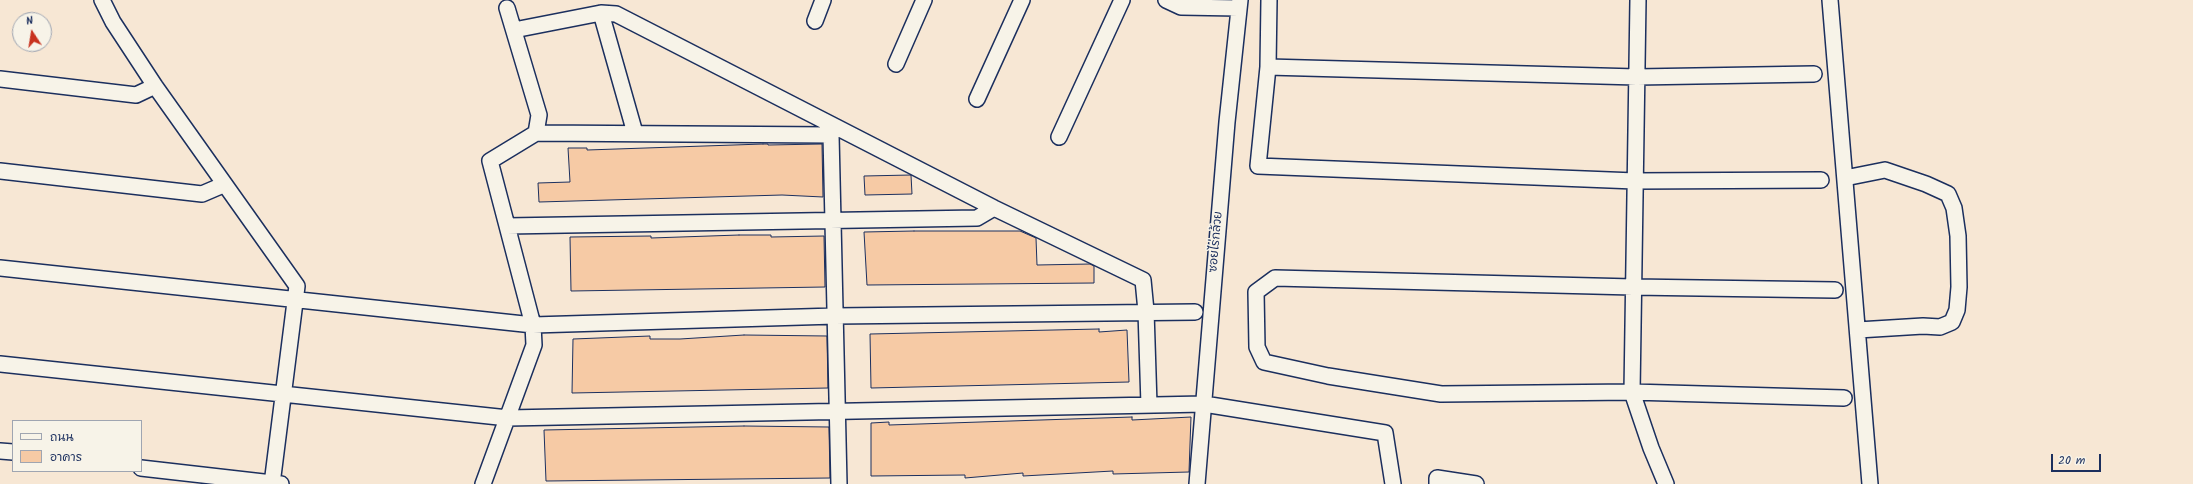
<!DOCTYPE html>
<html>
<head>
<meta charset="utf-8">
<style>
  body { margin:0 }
  #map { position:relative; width:2193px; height:484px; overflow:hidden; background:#f7e7d4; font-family:Kalam,"Playpen Sans Thai",sans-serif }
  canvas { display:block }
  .legend { position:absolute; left:12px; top:420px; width:130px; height:52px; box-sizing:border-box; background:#f7f3e8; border:1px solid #9fa5b1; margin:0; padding:5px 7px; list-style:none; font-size:12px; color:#1b2f5e }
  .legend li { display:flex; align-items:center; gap:8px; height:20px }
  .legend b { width:20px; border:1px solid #9fa5b1 }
  .north { position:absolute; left:12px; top:12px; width:40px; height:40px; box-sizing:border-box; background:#f7f3e8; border:1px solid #9fa5b1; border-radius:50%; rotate:348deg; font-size:11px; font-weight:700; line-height:16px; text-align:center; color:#1b2f5e }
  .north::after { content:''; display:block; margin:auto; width:14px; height:18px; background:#c8321e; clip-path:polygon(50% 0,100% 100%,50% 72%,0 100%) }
  .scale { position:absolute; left:2051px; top:454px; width:50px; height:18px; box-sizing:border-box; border:2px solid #1b2f5e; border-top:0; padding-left:5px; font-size:12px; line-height:14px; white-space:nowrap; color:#1b2f5e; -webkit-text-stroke:3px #f7f3e8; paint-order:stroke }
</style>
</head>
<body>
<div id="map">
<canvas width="2193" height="484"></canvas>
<ul class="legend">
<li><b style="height:5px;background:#f7f3e8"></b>ถนน</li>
<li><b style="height:11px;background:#f6caa5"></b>อาคาร</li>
</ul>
<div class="north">N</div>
<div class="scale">20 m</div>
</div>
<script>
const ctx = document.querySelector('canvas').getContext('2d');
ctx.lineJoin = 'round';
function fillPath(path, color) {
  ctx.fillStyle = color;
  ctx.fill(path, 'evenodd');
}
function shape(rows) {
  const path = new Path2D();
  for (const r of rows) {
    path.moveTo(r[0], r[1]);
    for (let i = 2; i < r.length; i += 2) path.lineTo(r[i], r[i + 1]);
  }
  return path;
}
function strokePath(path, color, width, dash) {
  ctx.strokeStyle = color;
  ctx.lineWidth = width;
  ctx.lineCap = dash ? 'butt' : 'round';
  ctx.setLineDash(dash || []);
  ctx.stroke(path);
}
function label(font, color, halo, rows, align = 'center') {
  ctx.font = font + ' Kalam,"Playpen Sans Thai",sans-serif';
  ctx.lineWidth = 3;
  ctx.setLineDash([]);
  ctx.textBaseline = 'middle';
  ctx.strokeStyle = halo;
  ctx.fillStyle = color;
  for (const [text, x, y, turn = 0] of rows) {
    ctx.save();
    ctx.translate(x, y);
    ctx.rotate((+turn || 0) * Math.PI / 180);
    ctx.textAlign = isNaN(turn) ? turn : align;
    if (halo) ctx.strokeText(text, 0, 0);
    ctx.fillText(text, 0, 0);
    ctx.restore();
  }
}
const building = shape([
  [763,144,768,144,768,145,822,144,823,197,782,195,539,202,538,183,570,182,568,148,587,148,587,150,763,144],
  [911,175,912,194,865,195,864,176,911,175],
  [914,231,1020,231,1036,238,1037,265,1090,264,1094,266,1094,283,867,285,864,232,914,231],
  [739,235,771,235,771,237,824,236,825,287,571,291,570,237,651,236,651,238,739,235],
  [1099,329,1099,332,1127,330,1129,382,871,388,870,334,1099,329],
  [744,335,827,336,828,388,572,393,573,339,650,336,650,339,680,339,744,335],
  [1132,417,1132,420,1191,417,1189,472,1113,474,1113,471,1023,476,1023,473,965,478,965,475,871,476,871,423,889,422,889,425,1132,417],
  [744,426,829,427,830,478,546,481,544,430,744,426]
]);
fillPath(building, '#f6caa5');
strokePath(building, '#1b2f5e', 1);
const street = shape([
  [102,0,113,22,155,86,297,286,272,484],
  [1166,0,1181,7,1238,8],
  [1269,0,1268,67,1258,166,1635,181,1821,180],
  [1638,0,1632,392,1651,448,1666,484],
  [1830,0,1870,484],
  [507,8,539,115,536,133],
  [601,13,635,133],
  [815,21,823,0],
  [514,30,601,13,616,14,994,208,1143,280,1146,311,1149,405],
  [896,64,924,0],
  [1268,67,1637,77,1814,74],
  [0,79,136,95,155,86],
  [977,99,1022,0],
  [836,128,831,135,839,484],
  [1059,137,1122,0],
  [0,171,202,194,223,185],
  [1845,178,1885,170,1926,184,1948,194,1954,208,1958,236,1959,287,1957,310,1952,322,1940,327,1923,326,1858,330],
  [507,226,977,218,994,208],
  [0,268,533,325,835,316,1195,312],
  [1835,290,1633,287,1275,278,1256,292,1257,347,1264,362,1328,376,1441,394,1632,392,1844,398],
  [0,364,508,418,1204,404,1385,433,1393,484],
  [0,451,13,452],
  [141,468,281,484],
  [483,484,534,345,533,325,490,161,536,133,831,135],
  [1197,484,1227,122,1240,0],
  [1437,484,1437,478,1476,484]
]);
strokePath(street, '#1b2f5e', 18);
strokePath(street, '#f7f3e8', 15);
label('12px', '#1b2f5e', '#f7f3e8', [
  ["ซอยไร่กล้วย",1217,242,-85]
]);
</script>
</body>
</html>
